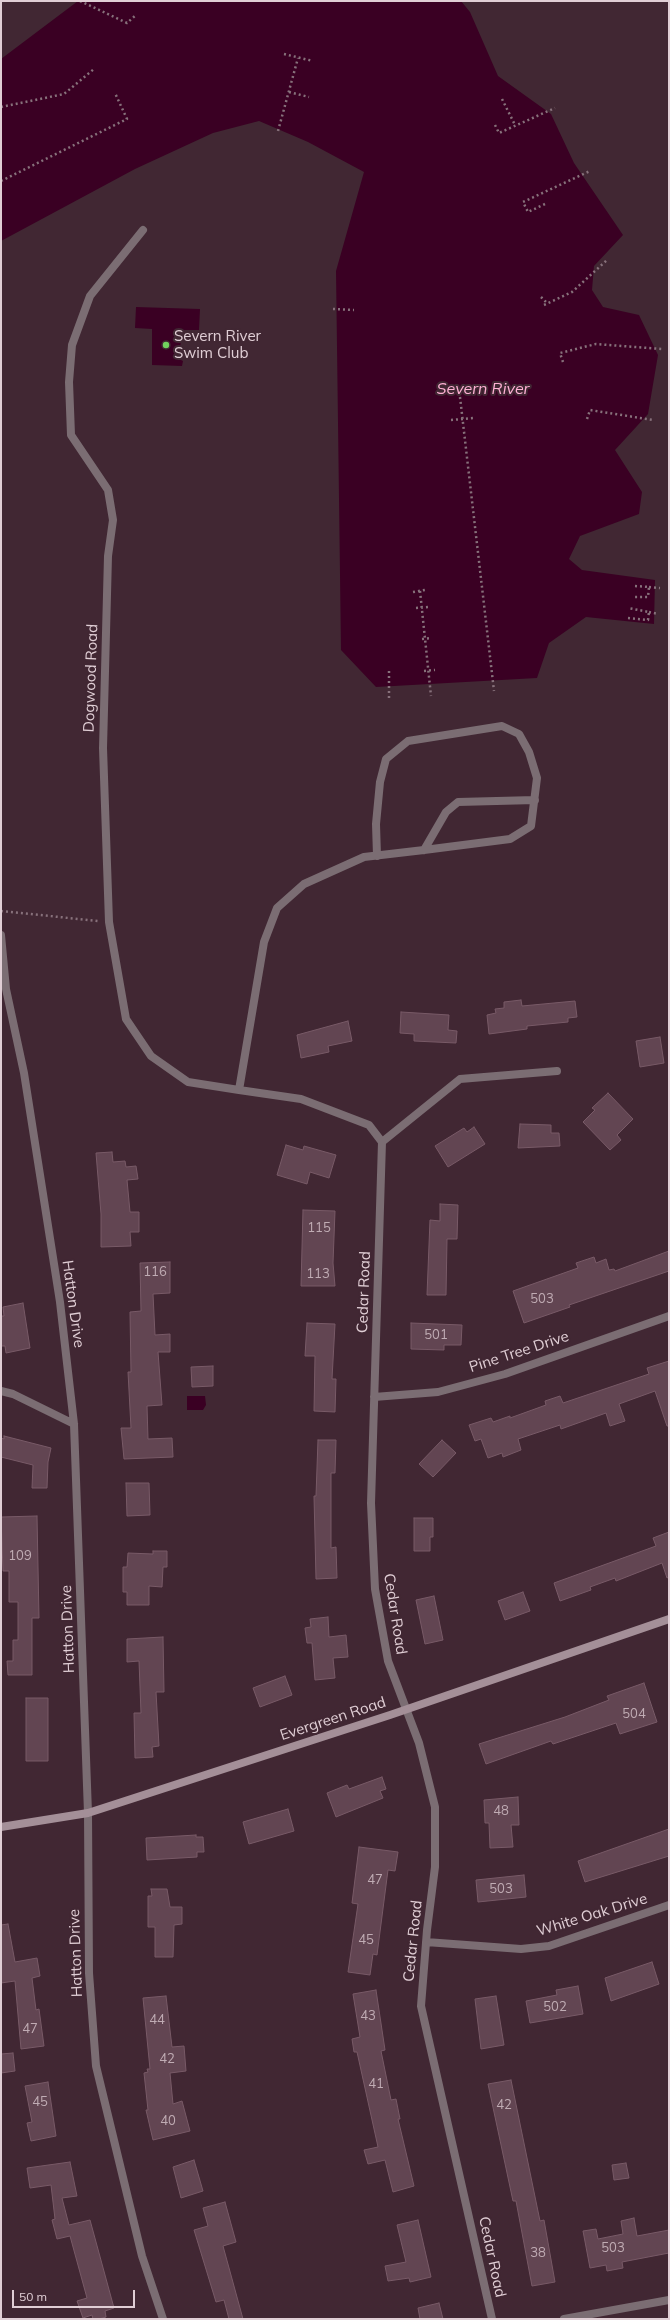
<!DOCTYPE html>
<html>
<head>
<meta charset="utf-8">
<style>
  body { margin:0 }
  #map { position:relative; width:670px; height:2320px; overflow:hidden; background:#412733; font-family:Mulish,sans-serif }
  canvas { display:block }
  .frame { position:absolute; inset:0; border:2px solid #e0ced5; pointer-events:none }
  .scale { position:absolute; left:12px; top:2290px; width:123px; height:18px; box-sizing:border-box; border:2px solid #e0ced5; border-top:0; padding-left:5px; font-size:12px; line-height:14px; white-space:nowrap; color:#e0ced5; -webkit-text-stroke:3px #412733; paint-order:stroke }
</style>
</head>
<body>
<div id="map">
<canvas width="670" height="2320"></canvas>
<div class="frame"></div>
<div class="scale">50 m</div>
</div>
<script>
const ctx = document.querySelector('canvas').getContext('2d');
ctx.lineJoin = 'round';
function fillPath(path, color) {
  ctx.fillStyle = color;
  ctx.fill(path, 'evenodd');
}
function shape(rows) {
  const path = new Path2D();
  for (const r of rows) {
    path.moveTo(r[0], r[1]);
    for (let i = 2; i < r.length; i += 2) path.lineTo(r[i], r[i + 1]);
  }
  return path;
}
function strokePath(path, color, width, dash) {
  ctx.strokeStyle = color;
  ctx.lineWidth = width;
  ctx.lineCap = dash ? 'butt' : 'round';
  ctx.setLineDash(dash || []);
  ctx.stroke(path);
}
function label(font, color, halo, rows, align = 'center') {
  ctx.font = font + ' Mulish,sans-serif';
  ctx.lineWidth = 4;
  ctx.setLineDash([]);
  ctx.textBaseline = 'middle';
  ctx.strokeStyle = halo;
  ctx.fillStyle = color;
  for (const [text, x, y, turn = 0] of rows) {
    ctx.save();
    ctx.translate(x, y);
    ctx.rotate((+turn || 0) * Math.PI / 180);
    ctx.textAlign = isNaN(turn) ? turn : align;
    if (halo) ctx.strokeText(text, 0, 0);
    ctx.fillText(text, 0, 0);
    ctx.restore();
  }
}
fillPath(shape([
  [78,1,461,1,470,12,498,76,551,114,574,163,623,235,594,266,592,290,603,307,639,315,658,355,648,414,615,450,642,492,639,514,580,536,569,559,582,570,655,580,654,624,586,617,549,643,537,678,376,687,341,650,336,271,364,172,308,142,259,121,213,133,135,169,1,241,1,59],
  [136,307,200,309,199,330,182,330,179,359,183,361,182,366,152,365,152,329,135,328],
  [187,1396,205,1396,206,1405,203,1410,187,1410]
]), '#3a0023');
const building = shape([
  [521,1000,522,1006,575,1001,577,1017,568,1018,568,1022,527,1026,527,1029,489,1034,487,1015,496,1013,495,1009,504,1008,504,1002,521,1000],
  [401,1012,449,1015,448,1030,457,1031,456,1043,414,1041,414,1034,400,1033,401,1012],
  [348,1021,352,1041,328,1046,329,1052,301,1058,297,1035,348,1021],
  [660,1037,664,1063,640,1067,636,1041,660,1037],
  [608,1093,633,1119,617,1135,621,1140,610,1150,583,1122,595,1110,592,1108,608,1093],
  [520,1124,551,1125,551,1133,559,1133,560,1146,518,1148,520,1124],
  [474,1127,485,1144,448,1167,435,1146,464,1128,467,1132,474,1127],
  [286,1145,303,1150,304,1146,336,1155,329,1178,310,1172,307,1184,277,1175,286,1145],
  [112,1152,113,1162,125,1161,126,1167,136,1166,138,1179,127,1180,130,1212,139,1212,139,1232,130,1232,131,1246,101,1247,101,1214,96,1153,112,1152],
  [440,1204,458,1205,457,1239,447,1239,446,1295,427,1295,430,1220,440,1221,440,1204],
  [303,1210,335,1211,333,1263,335,1286,301,1286,303,1210],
  [669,1251,669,1271,569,1305,570,1307,524,1323,513,1291,578,1268,576,1263,594,1257,596,1263,606,1259,609,1270,614,1269,615,1271,669,1251],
  [170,1262,170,1293,153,1294,155,1335,170,1334,170,1352,158,1352,162,1405,147,1406,148,1439,172,1438,173,1457,124,1459,121,1428,131,1428,128,1372,131,1372,130,1312,141,1311,140,1263,170,1262],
  [23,1303,30,1348,6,1353,5,1346,1,1346,1,1316,4,1316,3,1307,23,1303],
  [307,1323,335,1324,332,1379,336,1379,335,1412,314,1411,315,1356,305,1356,307,1323],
  [411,1323,462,1325,461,1345,444,1345,444,1350,411,1349,411,1323],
  [669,1361,669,1426,667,1426,655,1391,619,1404,625,1421,610,1426,606,1413,561,1429,560,1425,518,1439,521,1450,503,1457,502,1453,488,1458,481,1439,475,1441,469,1425,491,1418,493,1422,510,1416,510,1418,546,1405,545,1401,560,1396,563,1403,649,1374,647,1368,669,1361],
  [213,1366,213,1386,192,1387,191,1367,213,1366],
  [4,1436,51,1448,48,1462,47,1488,32,1488,33,1465,1,1457,1,1438,4,1439,4,1436],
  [318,1440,336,1440,335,1473,331,1473,331,1548,336,1547,337,1578,316,1579,314,1496,316,1496,318,1440],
  [442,1440,456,1453,433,1477,419,1464,442,1440],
  [126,1483,149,1483,150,1515,127,1516,126,1483],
  [37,1516,39,1618,32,1618,32,1675,8,1675,7,1661,13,1661,13,1640,18,1640,18,1602,9,1602,9,1571,3,1571,1,1517,37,1516],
  [414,1518,433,1518,433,1537,430,1537,430,1551,414,1551,414,1518],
  [669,1532,669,1577,667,1578,662,1563,616,1581,615,1578,590,1587,591,1590,560,1601,554,1583,656,1546,653,1538,669,1532],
  [153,1551,167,1551,167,1567,163,1567,162,1587,149,1586,149,1605,127,1605,127,1592,123,1592,123,1567,127,1567,128,1553,153,1554,153,1551],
  [523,1592,530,1611,505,1620,498,1601,523,1592],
  [434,1596,443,1640,425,1644,416,1600,434,1596],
  [328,1617,329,1637,346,1635,348,1657,333,1658,335,1678,315,1680,312,1643,307,1643,305,1628,311,1627,310,1619,328,1617],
  [163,1637,164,1692,156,1692,159,1746,152,1747,153,1757,135,1758,134,1713,141,1713,139,1661,127,1662,127,1639,163,1637],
  [285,1676,292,1695,260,1707,253,1688,285,1676],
  [644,1683,657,1722,620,1734,616,1723,553,1744,551,1741,486,1764,479,1744,565,1717,609,1700,607,1696,644,1683],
  [26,1698,48,1698,48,1761,26,1761,26,1698],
  [382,1777,386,1789,380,1791,383,1798,336,1817,327,1793,347,1785,349,1789,382,1777],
  [518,1797,519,1825,511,1825,513,1847,490,1848,489,1823,485,1823,484,1800,518,1797],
  [288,1809,294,1831,249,1844,243,1822,288,1809],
  [669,1829,669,1856,585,1882,578,1861,669,1829],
  [196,1835,196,1837,203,1837,204,1852,197,1852,197,1857,147,1860,146,1838,196,1835],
  [359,1847,398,1852,395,1871,388,1870,377,1955,373,1954,370,1975,348,1972,358,1904,352,1903,359,1847],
  [524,1875,526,1897,478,1902,476,1880,524,1875],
  [151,1889,167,1889,170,1907,182,1907,182,1924,174,1925,173,1957,155,1957,155,1927,148,1927,148,1896,152,1896,151,1889],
  [8,1924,15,1962,37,1958,40,1976,32,1978,36,2010,39,2009,44,2046,21,2049,15,1981,1,1983,1,1925,8,1924],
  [652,1962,659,1984,611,2001,605,1978,652,1962],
  [578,1986,583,2014,530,2023,526,2001,557,1995,556,1990,578,1986],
  [376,1990,385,2050,381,2051,391,2100,396,2099,400,2119,398,2119,414,2186,393,2192,385,2160,368,2164,364,2150,378,2147,357,2052,354,2052,352,2039,360,2037,353,1994,376,1990],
  [166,1996,172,2047,184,2046,186,2071,170,2073,173,2104,182,2101,190,2131,153,2140,146,2110,148,2110,144,2073,148,2072,147,2069,150,2069,143,1998,166,1996],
  [496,1996,504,2045,481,2049,475,1999,496,1996],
  [13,2053,15,2071,1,2073,1,2054,13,2053],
  [511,2080,540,2221,544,2220,555,2282,532,2286,516,2201,513,2201,488,2084,511,2080],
  [48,2082,56,2136,31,2141,27,2123,32,2122,25,2086,48,2082],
  [194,2160,203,2191,181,2198,173,2167,194,2160],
  [70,2162,77,2196,62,2198,69,2225,90,2220,114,2308,105,2311,106,2317,99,2319,93,2319,92,2315,83,2318,77,2301,87,2298,70,2236,57,2239,52,2220,55,2219,51,2185,30,2188,27,2168,70,2162],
  [626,2163,629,2178,614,2180,612,2165,626,2163],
  [225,2202,236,2242,223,2246,243,2319,229,2319,224,2300,216,2302,194,2230,208,2226,203,2208,225,2202],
  [634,2218,637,2236,669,2230,669,2253,622,2262,623,2268,607,2271,606,2265,590,2268,583,2231,596,2229,598,2239,623,2234,621,2221,634,2218],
  [418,2220,431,2277,410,2282,409,2278,388,2281,385,2266,406,2262,397,2225,418,2220],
  [439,2303,443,2319,420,2319,418,2308,439,2303]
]);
fillPath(building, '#624552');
strokePath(building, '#785a67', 1);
strokePath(shape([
  [80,1,127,23,136,15],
  [284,54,313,61],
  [289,92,309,97],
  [502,99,515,125],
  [1,107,64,94,94,69],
  [495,125,499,133,555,108],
  [278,131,298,58],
  [1,181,127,119,115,93],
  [545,204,528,212,523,202,590,171],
  [541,297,547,303],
  [544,305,572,292,607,260],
  [333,309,354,310],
  [563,362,560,353,596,344,662,349],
  [460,397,494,691],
  [587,419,590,410,653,420],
  [451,420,474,418],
  [635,586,649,587,648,597,635,597],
  [649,587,660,588],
  [420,591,431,696],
  [413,592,425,590],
  [416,608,428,607],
  [649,612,658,614],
  [628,618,648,620,649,612,628,608],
  [422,639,431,638],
  [389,671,389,698],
  [424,671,435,670],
  [1,911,98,921]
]), '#87717b', 2.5, [2, 3]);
strokePath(shape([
  [143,230,90,296,72,345,69,382,71,435,108,490,113,520,108,556,103,748,109,922,126,1019,151,1056,188,1082,239,1090],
  [424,850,446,812,458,802,535,800],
  [377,856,376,824,380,782,386,759,408,741,502,726,519,734,529,752,537,778,531,826,510,839,424,850,364,857,304,884,277,908,264,942,239,1090,301,1099,369,1125,382,1142]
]), '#7b6d73', 8);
strokePath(shape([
  [1,935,6,989,24,1073,60,1302,74,1424,88,1813,89,1973,96,2066,142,2256,163,2319],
  [1,1391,13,1394,74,1424],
  [374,1397,438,1392,505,1374,669,1316],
  [426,1942,521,1949,549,1946,669,1905],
  [492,2319,421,2006,427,1930,435,1867,435,1807,419,1743,388,1661,375,1589,371,1503,382,1142,460,1079,557,1071],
  [564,2319,669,2300]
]), '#7b6d73', 8);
strokePath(shape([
  [1,1827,88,1813,390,1715,669,1619]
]), '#a48f98', 8);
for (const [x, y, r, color] of [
  [166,345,4,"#71d25e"]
]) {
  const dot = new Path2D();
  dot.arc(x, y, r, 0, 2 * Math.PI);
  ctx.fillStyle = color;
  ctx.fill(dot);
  strokePath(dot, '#412733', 1.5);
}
label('13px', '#c0acb4', null, [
  ["115",319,1228],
  ["116",155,1272],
  ["113",318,1274],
  ["503",542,1299],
  ["501",436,1335],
  ["109",20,1556],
  ["504",634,1714],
  ["48",501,1811],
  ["47",375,1880],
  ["503",501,1889],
  ["45",366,1940],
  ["502",555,2007],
  ["43",368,2016],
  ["44",157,2020],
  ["47",30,2029],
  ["42",167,2059],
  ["41",376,2084],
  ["45",40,2102],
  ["42",504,2105],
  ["40",168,2121],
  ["503",613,2248],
  ["38",538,2253]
]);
label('15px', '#e0ced5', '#412733', [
  ["Severn River",174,336],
  ["Swim Club",174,353]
], 'left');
label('15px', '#e0ced5', '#412733', [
  ["Dogwood Road",91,678,-88],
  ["Cedar Road",364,1292,-88],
  ["Hatton Drive",73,1304,82],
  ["Pine Tree Drive",519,1352,-18],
  ["Cedar Road",395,1614,81],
  ["Hatton Drive",68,1629,-92],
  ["Evergreen Road",333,1719,-18],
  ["White Oak Drive",592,1915,-17],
  ["Cedar Road",413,1941,-84],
  ["Hatton Drive",76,1953,-92],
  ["Cedar Road",492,2257,78]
]);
label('italic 16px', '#feb0d4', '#412733', [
  ["Severn River",483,389]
]);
</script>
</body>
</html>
